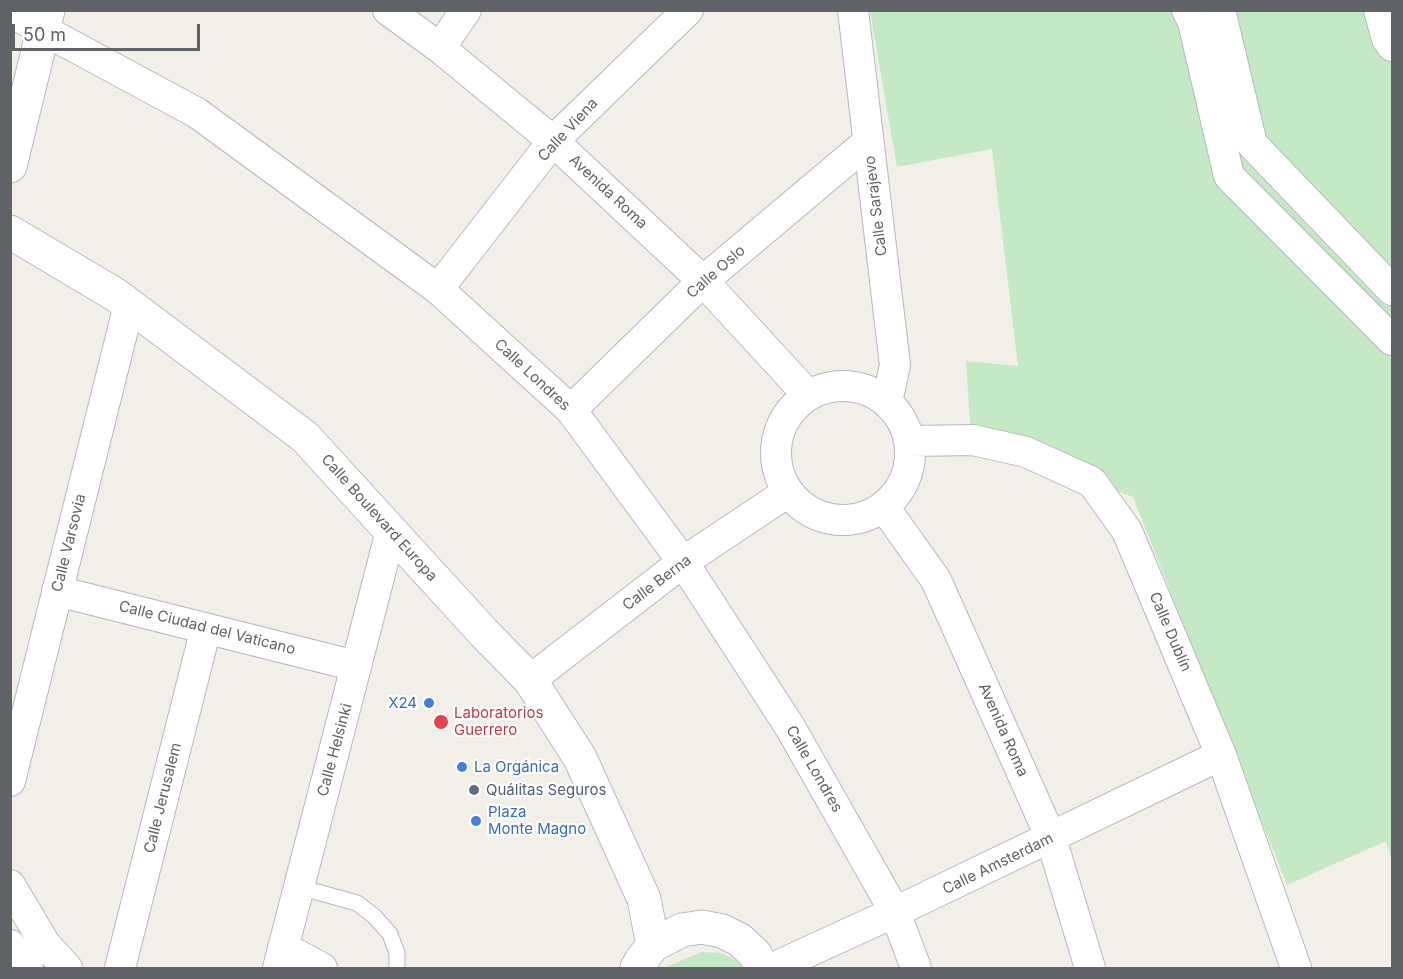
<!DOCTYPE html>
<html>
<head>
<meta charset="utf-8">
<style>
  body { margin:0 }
  #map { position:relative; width:1403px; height:979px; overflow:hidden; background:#f1efe8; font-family:Inter,sans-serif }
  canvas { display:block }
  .frame { position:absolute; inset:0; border:12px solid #5f6368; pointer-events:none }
  .scale { position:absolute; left:12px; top:24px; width:188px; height:27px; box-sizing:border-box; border:3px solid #5f6368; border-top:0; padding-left:8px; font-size:18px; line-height:21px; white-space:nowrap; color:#5f6368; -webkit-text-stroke:4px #fff; paint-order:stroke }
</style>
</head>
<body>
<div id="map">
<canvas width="1403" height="979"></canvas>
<div class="frame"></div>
<div class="scale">50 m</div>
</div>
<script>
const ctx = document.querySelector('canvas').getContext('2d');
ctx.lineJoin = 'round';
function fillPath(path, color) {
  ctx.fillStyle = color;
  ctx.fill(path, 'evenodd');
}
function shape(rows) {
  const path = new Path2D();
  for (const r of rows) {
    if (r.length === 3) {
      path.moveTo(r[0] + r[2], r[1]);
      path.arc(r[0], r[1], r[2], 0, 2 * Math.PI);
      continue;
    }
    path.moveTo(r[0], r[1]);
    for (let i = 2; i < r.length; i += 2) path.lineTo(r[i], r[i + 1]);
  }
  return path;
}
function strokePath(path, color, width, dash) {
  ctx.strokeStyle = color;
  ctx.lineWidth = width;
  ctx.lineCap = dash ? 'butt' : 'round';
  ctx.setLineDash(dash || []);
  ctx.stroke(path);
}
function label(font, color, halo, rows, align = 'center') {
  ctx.font = font + ' Inter,sans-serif';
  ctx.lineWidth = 4.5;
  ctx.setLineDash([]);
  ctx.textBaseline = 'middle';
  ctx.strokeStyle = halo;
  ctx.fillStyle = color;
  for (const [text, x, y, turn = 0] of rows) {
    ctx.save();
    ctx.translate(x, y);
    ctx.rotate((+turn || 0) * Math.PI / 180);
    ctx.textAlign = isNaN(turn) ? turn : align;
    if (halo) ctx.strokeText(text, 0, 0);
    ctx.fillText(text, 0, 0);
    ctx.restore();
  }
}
fillPath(shape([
  [870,11,1392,11,1392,860,1386,841,1287,885,1133,497,971,437,966,361,1018,366,992,149,897,167],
  [702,952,721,953,736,960,746,968,663,968]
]), '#c5e8c5');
const service = shape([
  [299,887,357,903,374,916,390,934,397,953,397,968]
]);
const minor = shape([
  [388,10,440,48,553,141,703,281,808,395],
  [853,10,895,365,887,402],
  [1187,10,1193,22,1229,176,1392,340],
  [1220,10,1252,144,1392,290],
  [1379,10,1387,39,1392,46],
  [10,12,197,113,438,289,571,410,683,562,790,727,895,912,916,968],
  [440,48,466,10],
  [438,289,553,141,688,10],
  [843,453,67],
  [571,410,703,281,868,142],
  [910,441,973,440,1026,452,1092,482,1127,531,1221,755,1296,968],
  [884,507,936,580,1051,838,1090,968],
  [57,591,356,666],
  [530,680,683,562,788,492],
  [10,781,129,305],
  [10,885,45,944,67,968],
  [10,945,28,968],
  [283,947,322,968],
  [120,968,206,628],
  [278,968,391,531],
  [773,968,895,912,1221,755]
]);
const tertiary = shape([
  [10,166,48,10]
]);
const secondary = shape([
  [10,232,116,295,305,437,484,633,530,680,580,758,644,899,653,945],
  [637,968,641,961,653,945,682,930,702,927,722,931,740,940,755,954,762,968]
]);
strokePath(service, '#b5b8bc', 17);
strokePath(minor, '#b5b8bc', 32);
strokePath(tertiary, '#b5b8bc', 35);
strokePath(secondary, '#b6babf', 35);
strokePath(service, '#fff', 15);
strokePath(minor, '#fff', 30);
strokePath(tertiary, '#fff', 33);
strokePath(secondary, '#fff', 33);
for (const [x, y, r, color] of [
  [429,703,6,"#3f7fe0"],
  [441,722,8,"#e0444e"],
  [462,767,6,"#3f7fe0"],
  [474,790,6,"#5c6f8a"],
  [476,821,6,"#3f7fe0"]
]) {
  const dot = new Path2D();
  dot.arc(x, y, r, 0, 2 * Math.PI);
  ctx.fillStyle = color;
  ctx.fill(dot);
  strokePath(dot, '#fff', 2);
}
label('15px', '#5f6368', '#fff', [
  ["Calle Viena",568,130,-47],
  ["Avenida Roma",608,192,43],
  ["Calle Sarajevo",876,206,-97],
  ["Calle Oslo",716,272,-41],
  ["Calle Londres",532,375,43],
  ["Calle Boulevard Europa",379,518,48],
  ["Calle Varsovia",69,543,-76],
  ["Calle Berna",657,583,-37],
  ["Calle Ciudad del Vaticano",207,628,14],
  ["Calle Dublín",1170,632,67],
  ["Avenida Roma",1003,730,66],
  ["Calle Helsinki",335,750,-75],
  ["Calle Londres",814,769,60],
  ["Calle Jerusalem",163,798,-76],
  ["Calle Amsterdam",998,864,-26]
]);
label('15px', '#366cbe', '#fff', [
  ["X24",417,703,"right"],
  ["La Orgánica",474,767],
  ["Plaza",488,812],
  ["Monte Magno",488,829]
], 'left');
label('15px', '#be3a42', '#fff', [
  ["Laboratorios",454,713],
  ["Guerrero",454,730]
], 'left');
label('15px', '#4e5e75', '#fff', [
  ["Quálitas Seguros",486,790]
], 'left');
</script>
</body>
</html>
